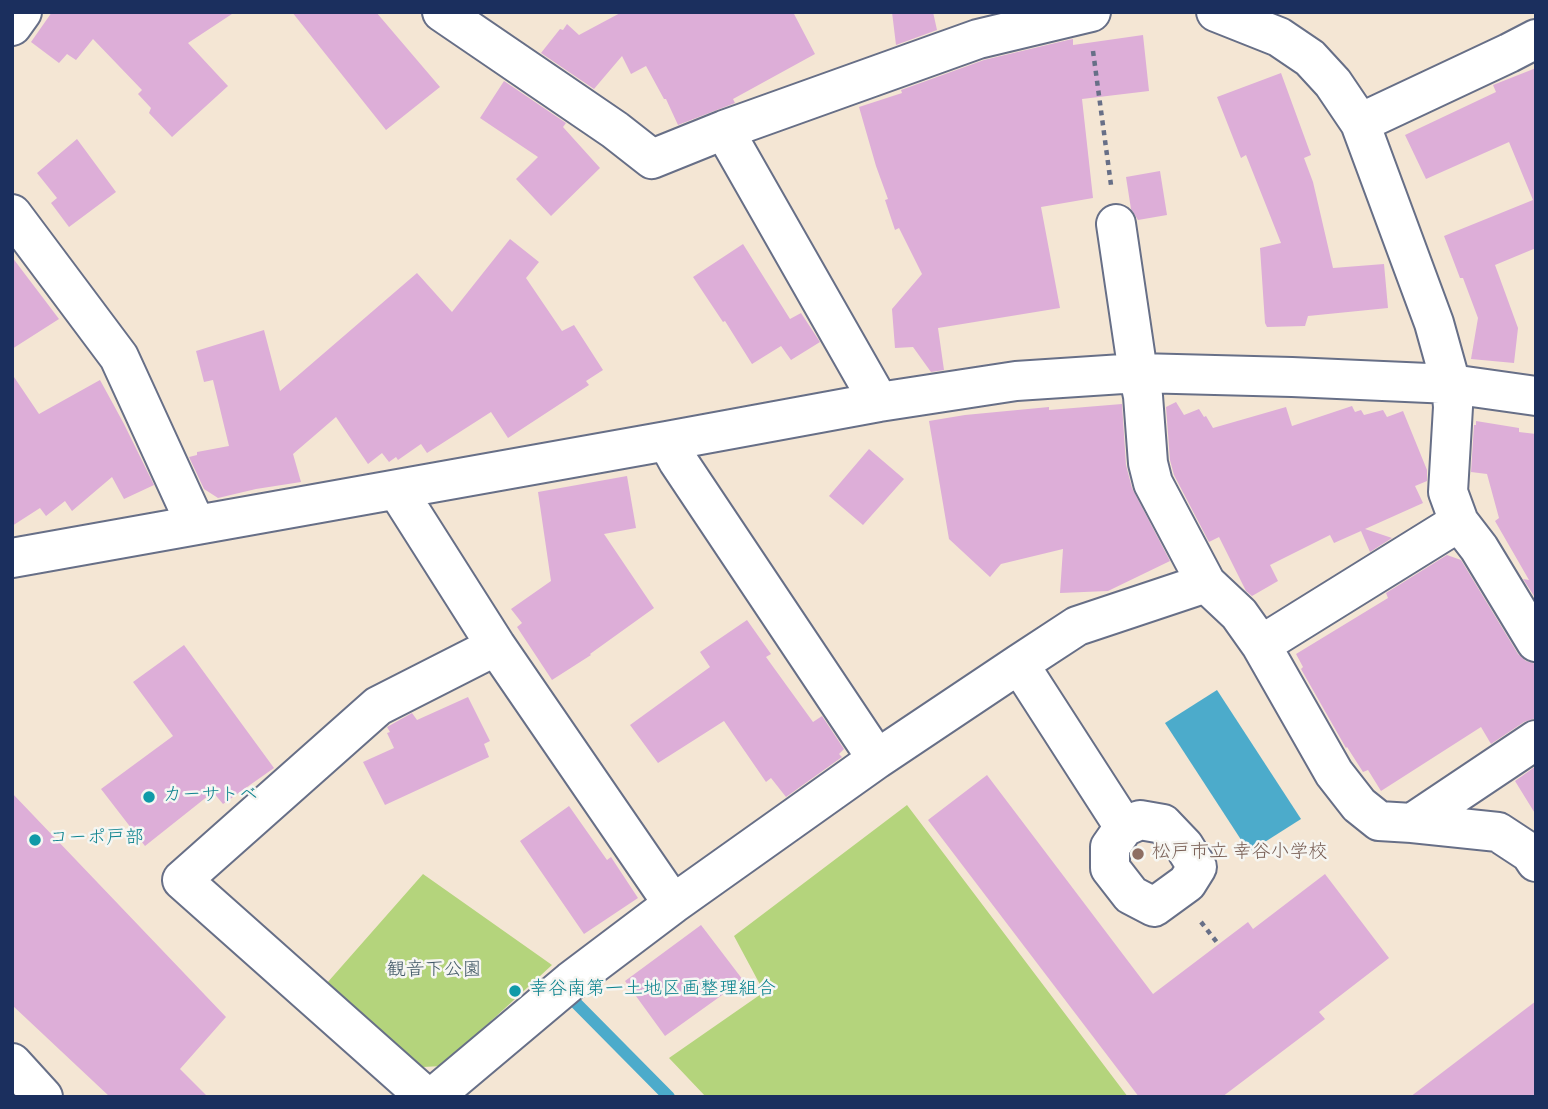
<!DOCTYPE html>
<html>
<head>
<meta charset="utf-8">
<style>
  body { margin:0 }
  #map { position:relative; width:1548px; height:1109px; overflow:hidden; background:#f4e6d4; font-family:"Gochi Hand",sans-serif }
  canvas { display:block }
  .frame { position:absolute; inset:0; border:14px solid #1b2f5e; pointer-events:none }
</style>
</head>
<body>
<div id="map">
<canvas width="1548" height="1109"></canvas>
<div class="frame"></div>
</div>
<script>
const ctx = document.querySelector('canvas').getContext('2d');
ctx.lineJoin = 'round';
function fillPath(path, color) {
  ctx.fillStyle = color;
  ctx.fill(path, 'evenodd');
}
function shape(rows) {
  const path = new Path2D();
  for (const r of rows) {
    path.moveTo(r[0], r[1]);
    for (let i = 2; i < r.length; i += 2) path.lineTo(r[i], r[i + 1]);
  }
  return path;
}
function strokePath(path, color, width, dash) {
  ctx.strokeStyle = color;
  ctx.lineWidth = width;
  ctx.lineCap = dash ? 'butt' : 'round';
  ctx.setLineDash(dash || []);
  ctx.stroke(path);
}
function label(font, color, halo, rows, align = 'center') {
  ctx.font = font + ' "Gochi Hand","Klee One",sans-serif';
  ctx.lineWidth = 5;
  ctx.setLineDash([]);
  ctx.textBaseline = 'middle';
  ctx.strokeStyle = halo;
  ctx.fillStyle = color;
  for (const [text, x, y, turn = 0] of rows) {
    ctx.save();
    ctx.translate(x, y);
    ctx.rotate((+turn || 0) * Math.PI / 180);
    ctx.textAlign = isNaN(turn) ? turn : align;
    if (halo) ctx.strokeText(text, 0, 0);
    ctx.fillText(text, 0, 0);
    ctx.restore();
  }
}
fillPath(shape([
  [907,805,1128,1097,706,1097,669,1058,764,992,734,936],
  [423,874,552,965,442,1066,423,1067,327,983]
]), '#b4d47c');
fillPath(shape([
  [1217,690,1301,819,1249,852,1165,723]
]), '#4cabcb');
strokePath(shape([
  [574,1001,669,1097]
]), '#4cabcb', 12);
fillPath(shape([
  [52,12,235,12,188,43,228,86,172,137,149,113,151,108,138,94,142,90,93,39,76,60,67,54,59,63,31,42],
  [292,12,376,12,440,87,386,130],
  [622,12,793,12,815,54,733,99,735,103,678,125,666,99,664,99,646,66,631,74,622,56,594,89,541,53,560,29,563,30,567,24,579,35],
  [892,12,933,12,937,30,896,45],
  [1143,35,1149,91,1082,99,1093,198,1041,207,1060,308,938,328,944,370,931,372,913,347,895,348,892,309,922,274,899,228,895,230,885,200,888,199,876,166,859,107,902,93,901,90,984,60,1068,40,1073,39,1073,45],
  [1536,68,1536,248,1495,265,1518,328,1514,363,1471,359,1478,318,1463,278,1460,278,1444,236,1533,200,1509,142,1426,179,1405,135,1496,92,1493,85],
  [1281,73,1311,155,1304,158,1313,182,1333,268,1384,264,1388,308,1308,316,1305,326,1267,327,1265,323,1260,248,1281,243,1246,155,1241,158,1217,97],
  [504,81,566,123,563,127,600,168,551,216,516,179,538,157,480,118],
  [77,139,116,192,69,227,51,203,57,198,37,173],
  [1160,171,1167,215,1138,220,1131,209,1126,177],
  [510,239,539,262,526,278,562,331,574,325,603,370,586,381,589,385,508,438,491,412,427,453,421,444,398,460,396,457,389,462,382,453,368,464,336,417,293,454,301,482,256,489,218,498,204,489,189,457,197,455,197,452,229,446,213,380,204,382,196,351,264,330,280,391,417,273,452,312],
  [743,244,790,319,801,313,820,342,791,360,781,346,752,364,725,321,723,322,693,277],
  [12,257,59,319,12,349],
  [12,374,39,414,100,380,124,424,154,485,124,499,112,477,72,511,65,501,46,516,40,508,12,526],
  [1176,402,1184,415,1199,409,1204,417,1206,416,1213,428,1286,407,1292,426,1352,406,1355,412,1361,410,1364,415,1383,410,1387,417,1403,411,1427,470,1427,481,1415,486,1423,503,1365,529,1392,538,1370,552,1361,531,1334,543,1330,535,1270,565,1278,581,1252,596,1246,591,1219,537,1209,542,1174,475,1170,460,1166,407],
  [1122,404,1126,465,1132,488,1170,561,1108,591,1060,593,1063,549,1001,564,990,577,949,539,929,421,965,415,1049,407,1049,410],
  [1476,421,1519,428,1519,432,1536,434,1536,599,1523,579,1529,580,1495,521,1499,518,1487,474,1471,472,1474,425,1476,425],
  [869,449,904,479,863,525,829,496],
  [627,476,636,528,604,534,654,608,590,654,591,655,552,680,517,627,522,623,511,609,551,581,538,492],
  [1447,555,1461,560,1518,654,1526,661,1536,664,1536,718,1524,722,1491,744,1481,727,1381,791,1368,770,1363,772,1347,747,1346,748,1301,669,1303,667,1296,654,1388,598,1386,593],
  [747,620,771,654,766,657,813,722,822,716,844,749,839,754,842,757,786,797,771,778,766,782,724,721,658,763,630,725,710,667,700,652],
  [184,645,274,768,223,804,213,792,145,846,101,789,173,736,133,682],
  [468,697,490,741,484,744,489,757,385,805,363,762,394,748,387,733,390,732,387,727,412,713,417,720],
  [1536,766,1536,815,1515,781],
  [987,775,1153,994,1248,922,1253,929,1325,874,1389,958,1319,1012,1325,1019,1222,1097,1139,1097,928,820],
  [12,793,226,1017,180,1069,208,1097,110,1097,12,1005],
  [569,806,607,860,611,857,638,898,584,934,520,841],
  [701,925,743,980,665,1036,625,981],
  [1536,1001,1536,1097,1410,1097]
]), '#ddaed8');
const minor = shape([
  [442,12,615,130,652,159,724,130,978,39,1091,12],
  [1216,12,1279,37,1310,58,1333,83,1360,123,1434,323,1451,384,1453,407,1448,492,1459,522,1261,645],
  [12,26,22,12],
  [1360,123,1509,53,1536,39],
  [724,130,879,402],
  [12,214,119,357,196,525],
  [1116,224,1138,373,1143,396,1148,463,1153,483,1206,583,1239,614,1261,645,1334,773,1359,805,1379,821,1412,823,1498,832,1530,853,1536,862],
  [667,441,678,461,877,759],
  [397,490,496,646,673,904],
  [1459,522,1479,548,1536,642],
  [12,558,667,441,879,402,1016,381,1138,373,1292,377,1451,384,1536,396],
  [1019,664,1124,827,1140,820,1163,824,1184,846,1197,867,1187,883,1154,907,1131,895,1110,868,1110,847,1124,827],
  [1412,823,1536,740],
  [12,1063,43,1097],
  [426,1097,182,880,378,706,496,646],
  [433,1097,571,981,673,904,877,759,1019,664,1077,626,1206,583]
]);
strokePath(minor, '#676f87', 42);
strokePath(shape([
  [1093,51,1111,185],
  [1201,922,1219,945]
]), '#676f87', 4.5, [5, 5]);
strokePath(minor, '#fff', 38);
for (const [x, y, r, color] of [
  [149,797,7,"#0f9aa8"],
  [35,840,7,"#0f9aa8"],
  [1138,854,7,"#8d6e63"],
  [515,991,7,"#0f9aa8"]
]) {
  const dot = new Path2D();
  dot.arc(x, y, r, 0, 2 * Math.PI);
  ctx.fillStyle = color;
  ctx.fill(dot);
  strokePath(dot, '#f6f6f2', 2.5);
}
label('19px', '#0d838f', '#f6f6f2', [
  ["カーサトベ",163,797],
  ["コーポ戸部",49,840],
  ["幸谷南第一土地区画整理組合",529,991]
], 'left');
label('19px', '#785e54', '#f6f6f2', [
  ["松戸市立 幸谷小学校",1152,854]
], 'left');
label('19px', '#415866', '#f6f6f2', [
  ["観音下公園",434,972]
]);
</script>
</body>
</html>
